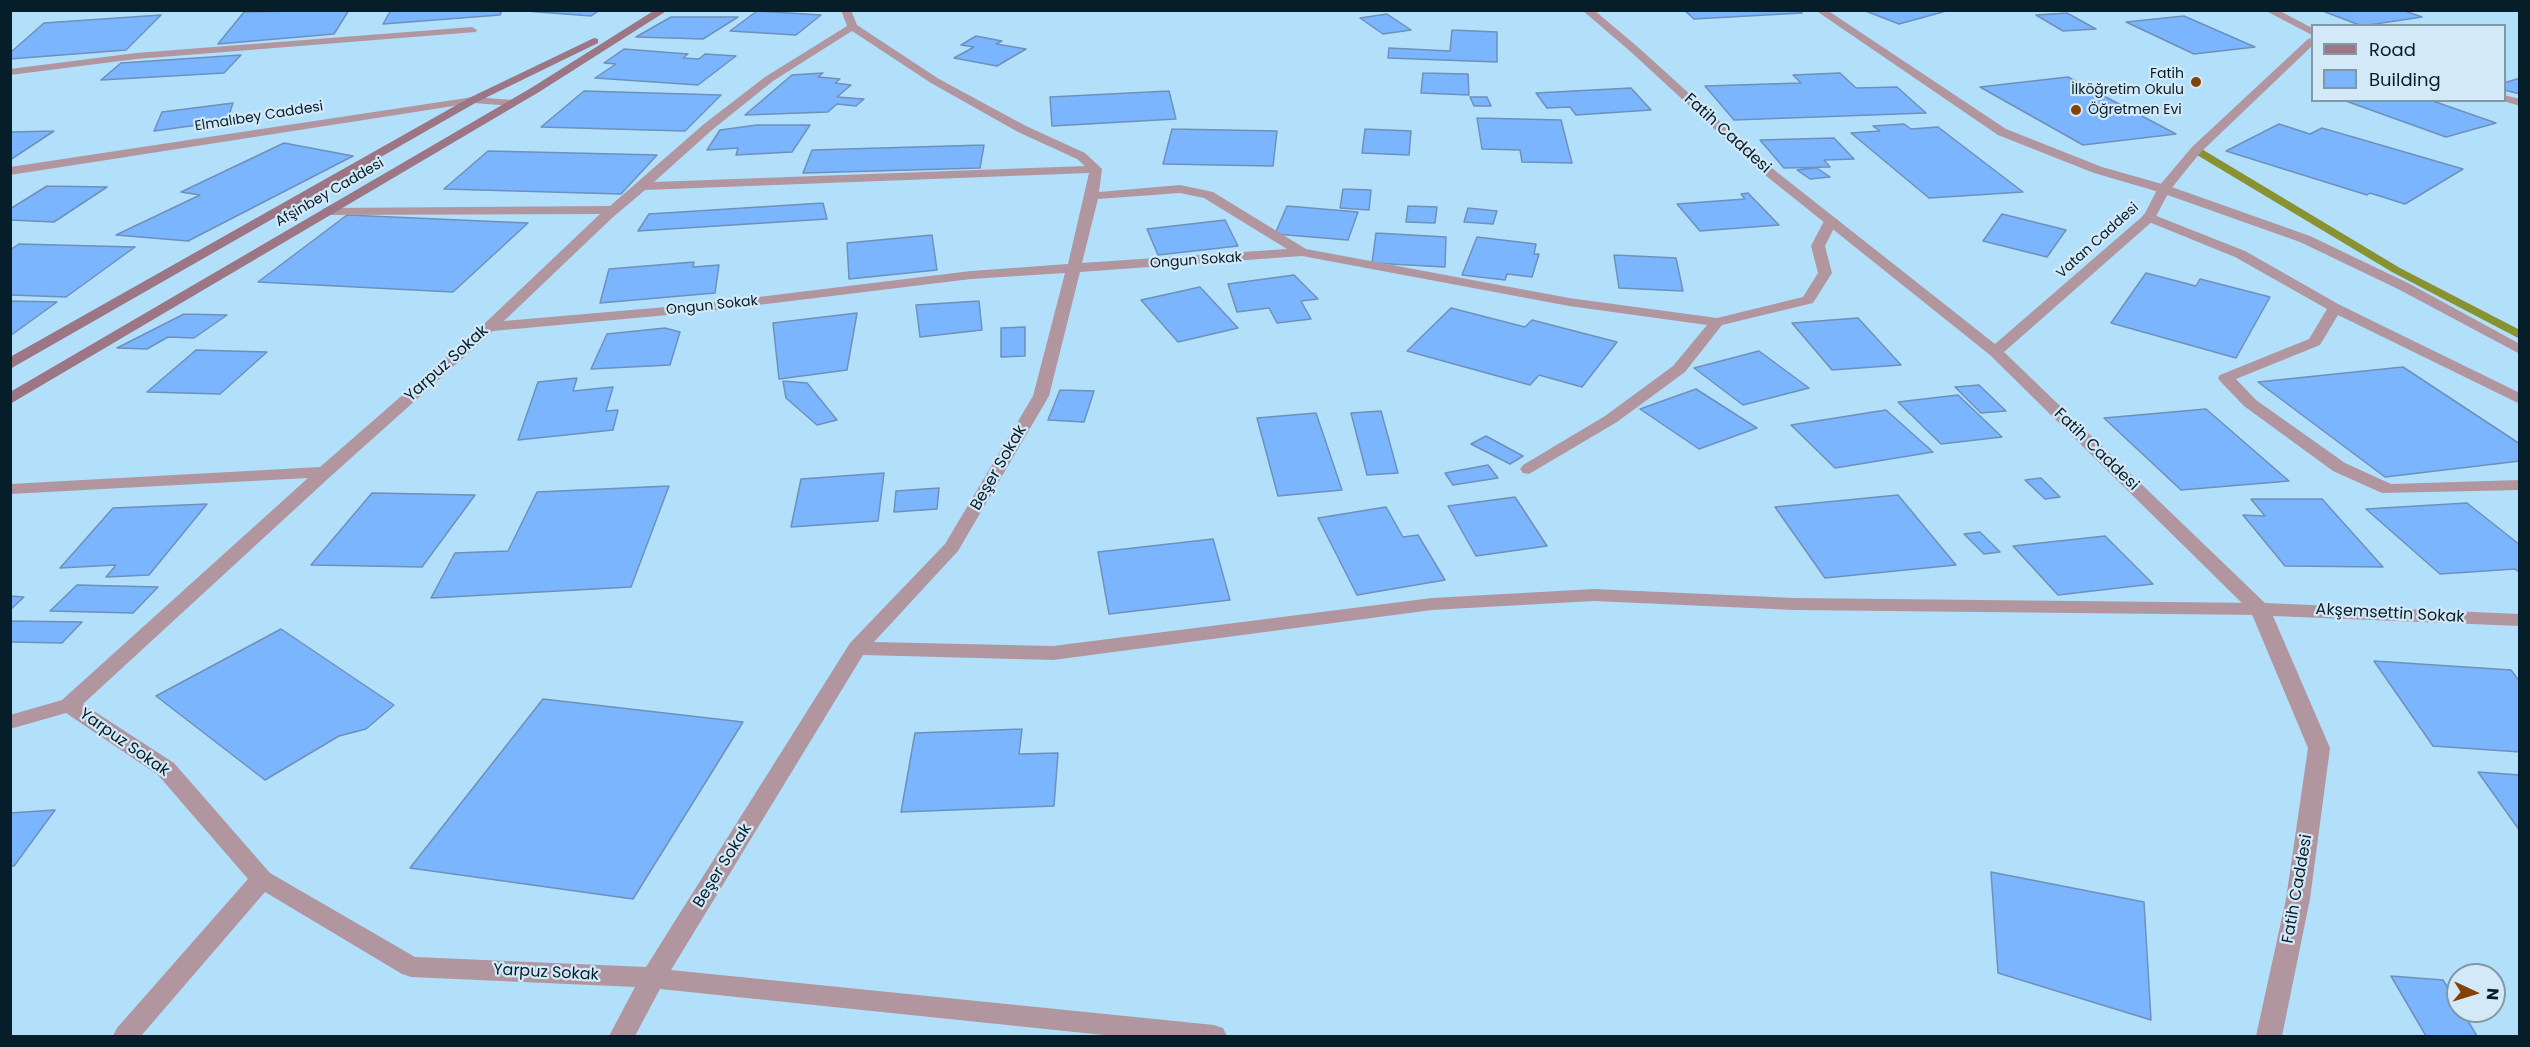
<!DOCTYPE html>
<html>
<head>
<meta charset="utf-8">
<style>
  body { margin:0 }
  #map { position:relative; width:2530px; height:1047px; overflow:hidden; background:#b2e0fb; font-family:Poppins,sans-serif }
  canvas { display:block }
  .frame { position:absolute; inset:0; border:12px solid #061e2a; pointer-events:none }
  .legend { position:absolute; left:2311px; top:24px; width:195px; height:78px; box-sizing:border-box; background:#d3e9f7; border:2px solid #8198a5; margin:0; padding:8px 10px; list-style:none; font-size:18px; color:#061e2a }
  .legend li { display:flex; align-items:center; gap:12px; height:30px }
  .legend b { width:30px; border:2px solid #8198a5 }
  .north { position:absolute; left:2446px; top:963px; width:60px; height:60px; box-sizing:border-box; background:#d3e9f7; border:2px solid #8198a5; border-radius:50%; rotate:94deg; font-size:16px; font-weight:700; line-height:24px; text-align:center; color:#061e2a }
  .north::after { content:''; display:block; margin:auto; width:21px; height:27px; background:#824208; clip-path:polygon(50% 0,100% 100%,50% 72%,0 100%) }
</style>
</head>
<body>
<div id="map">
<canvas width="2530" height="1047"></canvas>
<div class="frame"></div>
<ul class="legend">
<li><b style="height:8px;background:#9c7684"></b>Road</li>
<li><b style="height:16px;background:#7bb5fd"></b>Building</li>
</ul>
<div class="north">N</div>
</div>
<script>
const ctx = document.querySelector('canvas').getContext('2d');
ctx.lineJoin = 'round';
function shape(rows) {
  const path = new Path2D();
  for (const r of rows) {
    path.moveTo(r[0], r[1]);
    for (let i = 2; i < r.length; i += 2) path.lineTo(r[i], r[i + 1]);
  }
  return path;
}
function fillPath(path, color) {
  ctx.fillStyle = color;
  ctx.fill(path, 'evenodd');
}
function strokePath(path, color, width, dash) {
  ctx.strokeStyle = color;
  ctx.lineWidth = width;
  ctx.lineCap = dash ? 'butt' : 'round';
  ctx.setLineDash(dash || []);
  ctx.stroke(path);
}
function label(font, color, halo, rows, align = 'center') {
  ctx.font = font + ' Poppins,sans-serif';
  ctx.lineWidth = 4.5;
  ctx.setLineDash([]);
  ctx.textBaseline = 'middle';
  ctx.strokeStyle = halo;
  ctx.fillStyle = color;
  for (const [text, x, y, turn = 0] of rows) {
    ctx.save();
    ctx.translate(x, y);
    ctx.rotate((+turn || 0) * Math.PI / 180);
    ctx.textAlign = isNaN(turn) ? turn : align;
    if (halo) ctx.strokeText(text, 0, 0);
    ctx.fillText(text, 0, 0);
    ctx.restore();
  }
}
fillPath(shape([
  [2192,148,2200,148,2400,268,2520,330,2520,339,2392,272,2192,152,2192,148]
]), '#899230');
const building = shape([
  [349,10,334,34,218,44,244,12,349,10],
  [391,10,502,10,500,15,383,24,391,10],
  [526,10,600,10,591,16,525,11,526,10],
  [1684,10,1799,10,1802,13,1694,19,1684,10],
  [1863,10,1950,10,1899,24,1863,10],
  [2320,10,2402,10,2422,17,2362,26,2320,10],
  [757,11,821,15,796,35,730,31,757,11],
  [2067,13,2096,29,2063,31,2036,15,2067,13],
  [1387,14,1411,30,1383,34,1360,18,1387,14],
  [161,15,126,50,10,59,10,53,44,23,161,15],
  [2184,16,2255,47,2194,54,2126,22,2184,16],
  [671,17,738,17,703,39,636,37,671,17],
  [1452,30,1497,32,1497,62,1388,58,1389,48,1450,51,1452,30],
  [976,36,1002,41,996,44,1026,49,997,66,954,58,974,47,961,45,976,36],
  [624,49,688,54,683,58,699,59,705,54,736,56,698,85,595,78,616,64,604,63,624,49],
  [241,55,224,73,101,80,121,63,241,55],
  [823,73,818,77,840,79,835,83,851,85,837,97,864,99,856,106,837,104,828,112,745,115,792,75,823,73],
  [1423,73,1468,74,1469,95,1421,93,1423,73],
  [1840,73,1856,88,1897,87,1926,113,1734,120,1705,86,1801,83,1793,75,1840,73],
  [2068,77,2176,134,2083,145,1980,87,2068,77],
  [2520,78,2520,94,2504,90,2504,83,2520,78],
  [1631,88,1651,110,1576,115,1570,107,1547,108,1536,93,1631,88],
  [584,91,721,95,685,131,541,127,584,91],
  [1169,91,1176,119,1052,126,1050,97,1169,91],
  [1470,97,1487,97,1491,106,1474,106,1470,97],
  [2343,100,2430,100,2496,123,2446,137,2343,100],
  [233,103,227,121,154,131,162,112,233,103],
  [1477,118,1561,120,1572,163,1522,162,1520,150,1482,149,1477,118],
  [1904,124,1911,129,1938,127,2023,192,1929,198,1851,133,1880,131,1873,126,1904,124],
  [2279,124,2310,134,2322,128,2463,169,2405,204,2370,193,2367,195,2226,151,2279,124],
  [757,125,810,125,792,152,736,155,738,148,707,150,720,130,757,125],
  [1172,129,1277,131,1273,166,1163,164,1172,129],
  [1365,129,1411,131,1409,155,1362,153,1365,129],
  [54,131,10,160,10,132,54,131],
  [1834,138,1854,159,1824,160,1830,167,1784,168,1760,140,1834,138],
  [284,143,353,156,188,241,116,235,200,195,181,192,284,143],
  [984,145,980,168,803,173,812,150,984,145],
  [488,151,657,155,621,194,444,189,488,151],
  [1817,168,1830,177,1810,179,1797,170,1817,168],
  [47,186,107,187,54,222,10,220,10,209,47,186],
  [1343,189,1371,190,1369,210,1340,208,1343,189],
  [1748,193,1779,225,1700,231,1677,204,1745,199,1741,194,1748,193],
  [823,203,827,219,638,231,649,214,823,203],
  [1287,206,1358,212,1348,240,1275,234,1287,206],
  [1408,206,1437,207,1435,223,1406,222,1408,206],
  [1468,208,1497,211,1493,224,1464,222,1468,208],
  [2002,214,2066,230,2047,257,1983,241,2002,214],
  [347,215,528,223,453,292,258,282,347,215],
  [1225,220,1238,246,1158,255,1147,229,1225,220],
  [1376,233,1446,237,1445,267,1372,263,1376,233],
  [932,235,937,270,849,279,847,243,932,235],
  [1477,237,1536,244,1534,254,1539,254,1532,277,1507,274,1505,280,1462,275,1477,237],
  [19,244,135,247,66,297,10,295,10,250,19,244],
  [1614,255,1676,258,1683,291,1619,288,1614,255],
  [694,262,693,267,719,265,715,293,600,303,609,269,694,262],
  [2146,273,2196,286,2200,279,2270,297,2236,358,2111,323,2146,273],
  [1294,275,1318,299,1301,301,1311,319,1277,323,1269,308,1237,312,1228,284,1294,275],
  [1200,287,1238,328,1178,342,1141,300,1200,287],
  [10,301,57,302,10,336,10,301],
  [979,301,982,330,920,337,916,305,979,301],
  [1451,308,1525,327,1532,320,1617,342,1582,387,1539,375,1530,385,1407,351,1451,308],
  [857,313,847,370,779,379,773,323,857,313],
  [184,314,227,315,194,338,168,337,147,349,117,348,184,314],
  [1858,318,1901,365,1832,370,1792,323,1858,318],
  [1025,327,1025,356,1001,357,1001,328,1025,327],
  [665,328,680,332,670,365,591,369,607,334,665,328],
  [196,350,267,352,220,394,147,392,196,350],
  [1759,351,1809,388,1743,405,1694,368,1759,351],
  [2403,367,2520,444,2520,461,2385,477,2258,382,2403,367],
  [577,378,573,391,613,387,606,411,618,410,613,430,518,440,538,382,577,378],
  [783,381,807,383,837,420,817,425,786,398,783,381],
  [1979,385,2006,411,1981,413,1955,387,1979,385],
  [1696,389,1757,428,1699,449,1640,409,1696,389],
  [1060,390,1094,391,1084,422,1048,420,1060,390],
  [1958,395,2002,437,1941,444,1898,402,1958,395],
  [2206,409,2289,481,2181,490,2104,418,2206,409],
  [1886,410,1933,452,1835,468,1791,425,1886,410],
  [1381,411,1398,473,1367,475,1351,413,1381,411],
  [1316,413,1342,490,1278,496,1257,418,1316,413],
  [1486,436,1523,456,1510,464,1471,444,1486,436],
  [1488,465,1498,478,1453,485,1445,473,1488,465],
  [884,473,878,521,791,527,801,479,884,473],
  [2041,478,2060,497,2045,499,2025,480,2041,478],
  [669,486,631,587,431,598,455,553,508,551,537,492,669,486],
  [939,488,937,509,894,512,896,491,939,488],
  [372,493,475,495,422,567,311,565,372,493],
  [1898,495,1956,565,1825,578,1775,507,1898,495],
  [1515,497,1547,546,1476,556,1448,506,1515,497],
  [2251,499,2322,499,2383,567,2285,566,2243,515,2265,516,2251,499],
  [2467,503,2520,545,2520,573,2515,569,2440,574,2366,509,2467,503],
  [207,504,149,575,106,577,116,565,60,568,113,508,207,504],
  [1386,507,1403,537,1418,535,1445,580,1357,595,1318,518,1386,507],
  [1980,532,2000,552,1984,554,1964,534,1980,532],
  [2105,536,2153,584,2058,595,2013,546,2105,536],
  [1213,539,1230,600,1109,614,1098,552,1213,539],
  [77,585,158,587,133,613,50,611,77,585],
  [10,596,24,597,10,610,10,596],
  [10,621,82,622,62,643,10,642,10,621],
  [281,629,394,705,366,729,339,736,265,780,156,696,281,629],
  [2374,661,2511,670,2520,682,2520,752,2433,746,2374,661],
  [543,699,743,722,633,899,410,868,543,699],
  [1022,729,1019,754,1058,753,1054,806,901,812,915,733,1022,729],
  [2478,772,2520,775,2520,831,2478,772],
  [55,810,14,866,10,866,10,813,55,810],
  [1991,872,2144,902,2151,1020,1998,973,1991,872],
  [2391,976,2443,980,2458,1005,2458,1011,2462,1011,2477,1036,2426,1036,2391,976]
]);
fillPath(building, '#7bb5fd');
strokePath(building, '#6e90bb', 1.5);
fillPath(shape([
  [2149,213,2245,251,2340,305,2520,393,2520,404,2338,315,2320,345,2236,379,2256,400,2345,463,2391,484,2520,480,2520,490,2382,493,2333,471,2244,406,2220,381,2218,378,2220,375,2309,339,2327,309,2235,257,2144,220,2142,217,2144,214,2149,213]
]), '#b196a0');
fillPath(shape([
  [841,10,851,10,857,25,939,79,1026,126,1085,153,1102,169,1099,192,1180,185,1213,192,1306,249,1569,298,1717,318,1803,297,1818,273,1811,246,1826,217,1831,216,1838,220,1825,246,1832,273,1813,303,1722,325,1685,372,1617,422,1529,474,1523,473,1520,469,1523,465,1605,416,1673,366,1707,325,1569,306,1302,256,1080,272,1049,396,958,551,874,642,1053,646,1432,598,1594,589,1795,598,2260,603,2267,605,2270,609,2267,613,2260,615,1795,610,1594,601,1432,610,1053,660,863,655,671,970,1214,1025,1223,1028,1227,1036,1113,1036,660,989,635,1036,609,1036,635,987,411,977,402,974,265,892,141,1036,113,1036,117,1028,248,879,158,775,66,713,10,729,10,715,62,700,308,478,10,494,10,484,320,467,484,324,600,214,329,215,324,214,322,211,324,208,610,206,704,124,765,77,847,26,841,10],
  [852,31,931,83,1018,132,1077,159,1085,166,654,182,712,130,773,81,852,31],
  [1089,173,1068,264,971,271,701,304,504,321,612,218,645,190,1089,173],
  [1180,193,1204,198,1287,249,1082,263,1098,199,1180,193],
  [1065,273,1033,396,945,544,850,643,646,967,415,957,270,873,174,763,83,704,331,476,493,331,701,312,971,279,1065,273],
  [1815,10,1827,10,2006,129,2102,167,2169,186,2310,236,2408,283,2520,344,2520,354,2398,289,2300,242,2159,192,2094,173,1998,135,1815,10],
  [472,27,477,30,476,32,136,59,10,75,10,69,136,53,472,27],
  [473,97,513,100,519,103,513,106,473,103,10,175,10,167,473,97]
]), '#b196a0');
fillPath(shape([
  [1582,10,1594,10,1639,48,1768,165,1995,344,2144,215,2159,186,2192,147,2308,39,2312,38,2312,46,2200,153,2170,190,2154,220,2004,352,2265,603,2520,614,2520,626,2273,616,2330,748,2310,899,2282,1036,2256,1036,2286,899,2308,748,2251,612,1990,355,1760,171,1631,52,1582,10],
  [2264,10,2278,10,2312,28,2312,35,2264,10],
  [2504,95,2520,99,2520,106,2500,100,2504,100,2504,95]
]), '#b196a0');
fillPath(shape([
  [655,10,668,10,539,92,10,404,10,392,531,88,655,10],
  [594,38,598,39,598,43,477,102,10,369,10,357,469,98,594,38]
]), '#9c7684');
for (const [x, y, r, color] of [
  [2196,82,6,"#824208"],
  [2076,110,6,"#824208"]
]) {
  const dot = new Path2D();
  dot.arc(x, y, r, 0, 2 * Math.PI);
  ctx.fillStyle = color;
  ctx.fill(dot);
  strokePath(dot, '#d3e9f7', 2);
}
label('14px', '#061e2a', '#d3e9f7', [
  ["Fatih",2184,74],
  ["İlköğretim Okulu",2184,90],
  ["Öğretmen Evi",2088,110,"left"]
], 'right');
label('14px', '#061e2a', '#d3e9f7', [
  ["Elmalıbey Caddesi",259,117,-9],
  ["Afşinbey Caddesi",330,193,-30],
  ["Vatan Caddesi",2098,241,-42],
  ["Ongun Sokak",1196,261,-4],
  ["Ongun Sokak",712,306,-6]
]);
label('16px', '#061e2a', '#d3e9f7', [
  ["Fatih Caddesi",1727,134,42],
  ["Yarpuz Sokak",447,364,-42],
  ["Fatih Caddesi",2096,450,44],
  ["Beşer Sokak",999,468,-60],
  ["Akşemsettin Sokak",2390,614,3],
  ["Yarpuz Sokak",124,743,35],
  ["Beşer Sokak",723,866,-58],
  ["Fatih Caddesi",2298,889,-80],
  ["Yarpuz Sokak",546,973,3]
]);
</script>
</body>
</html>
